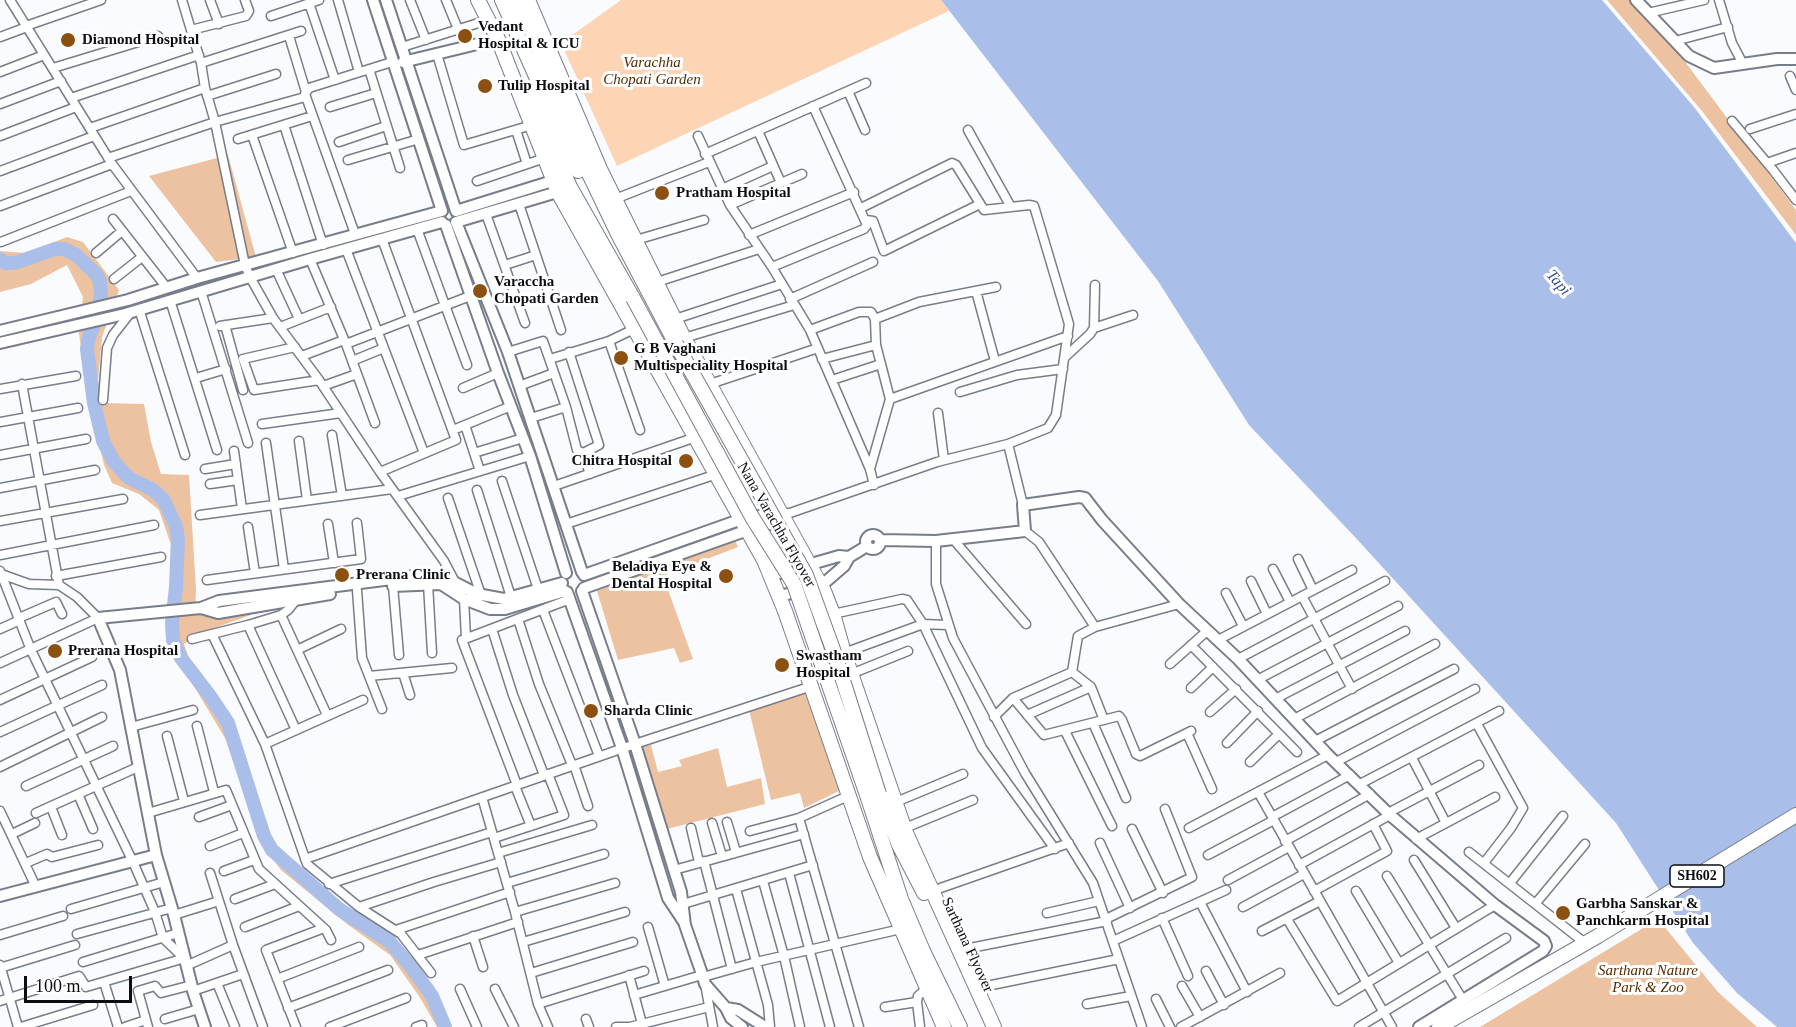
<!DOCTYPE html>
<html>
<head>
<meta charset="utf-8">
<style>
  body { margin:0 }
  #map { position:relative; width:1796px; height:1027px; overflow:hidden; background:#fafbfe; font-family:"Times New Roman",serif }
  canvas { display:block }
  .scale { position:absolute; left:24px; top:976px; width:108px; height:27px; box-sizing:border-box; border:3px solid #0b0d12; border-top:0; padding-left:8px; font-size:18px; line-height:21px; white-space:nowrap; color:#0b0d12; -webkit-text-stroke:4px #fff; paint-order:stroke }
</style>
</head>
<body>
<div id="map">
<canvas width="1796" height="1027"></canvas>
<div class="scale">100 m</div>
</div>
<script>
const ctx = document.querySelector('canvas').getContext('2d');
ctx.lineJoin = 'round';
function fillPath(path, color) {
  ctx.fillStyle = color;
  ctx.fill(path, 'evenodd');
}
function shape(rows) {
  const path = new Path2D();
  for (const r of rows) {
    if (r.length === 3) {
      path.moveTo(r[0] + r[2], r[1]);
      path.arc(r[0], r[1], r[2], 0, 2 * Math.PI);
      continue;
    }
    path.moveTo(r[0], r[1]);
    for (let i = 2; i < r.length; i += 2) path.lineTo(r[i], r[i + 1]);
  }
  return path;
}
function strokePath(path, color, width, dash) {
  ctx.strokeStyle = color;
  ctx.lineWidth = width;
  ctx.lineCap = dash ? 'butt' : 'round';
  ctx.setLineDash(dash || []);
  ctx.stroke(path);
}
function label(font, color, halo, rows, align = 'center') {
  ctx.font = font + ' "Times New Roman",serif';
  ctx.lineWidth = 6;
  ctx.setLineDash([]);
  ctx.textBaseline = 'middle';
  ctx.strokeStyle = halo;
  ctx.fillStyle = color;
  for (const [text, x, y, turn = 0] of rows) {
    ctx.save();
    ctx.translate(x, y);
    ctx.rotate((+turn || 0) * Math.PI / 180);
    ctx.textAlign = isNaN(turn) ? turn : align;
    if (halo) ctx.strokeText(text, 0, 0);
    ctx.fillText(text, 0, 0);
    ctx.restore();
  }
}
fillPath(shape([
  [621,0,941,0,949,11,617,166,561,43]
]), '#fdd4b4');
fillPath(shape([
  [1607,0,1629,0,1686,63,1796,210,1796,235,1702,111],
  [228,155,256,257,216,262,149,176],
  [67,237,83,242,119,290,102,337,98,381,101,403,144,404,151,442,161,474,189,475,196,590,195,613,204,616,222,616,251,610,251,615,200,633,184,644,191,664,229,722,241,747,275,847,325,891,396,945,434,986,448,1027,437,1027,419,996,390,955,347,924,281,870,263,846,225,738,180,663,171,644,169,619,171,545,159,510,139,494,112,483,104,465,87,392,79,333,83,297,67,265,31,284,0,292,0,251,26,253],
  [735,540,738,547,663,576,693,659,680,663,674,648,618,660,597,591],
  [805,693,841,790,804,808,800,793,771,800,749,710],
  [651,745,658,772,682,766,679,760,718,748,727,787,761,778,765,804,667,829,642,747],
  [1658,919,1718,992,1757,1027,1480,1027]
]), '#ecc2a0');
fillPath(shape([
  [941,0,1602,0,1694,107,1796,243,1796,1027,1777,1027,1737,993,1693,943,1616,823,1355,537,1249,425,1158,281]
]), '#aabeea');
strokePath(shape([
  [0,259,5,263,15,263,55,249,64,249,76,255,96,274,100,281,101,295,98,314,89,337,87,349,94,403,103,441,114,462,129,478,153,490,163,499,176,526,178,539,176,587,172,623,173,640,181,658,210,696,228,723,264,836,272,850,339,909,390,942,412,968,432,996,445,1027]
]), '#aabeea', 14);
const minor = shape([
  [10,0,112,164,197,278],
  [182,0,201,63,205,88,215,122,245,265,250,277,273,318,319,380,380,472,444,561,455,582],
  [210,0,219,24],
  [338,0,359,72],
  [410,0,426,40],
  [446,0,458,29],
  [1719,0,1732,43,1743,64],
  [309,3,335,80],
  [1648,13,1704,0],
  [271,16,319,0],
  [26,26,101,0],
  [191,30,246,16,249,11,245,0],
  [289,36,306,92],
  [0,37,27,27],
  [1675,41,1728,27],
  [402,47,488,20],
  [437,54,464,145,532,125],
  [201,63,301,31],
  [53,68,158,36],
  [369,69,400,168],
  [0,72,44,55],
  [1790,76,1796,90],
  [848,91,865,130],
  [207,96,276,74],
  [71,98,199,55],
  [0,104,61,81],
  [330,107,376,93],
  [1732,121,1773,170,1796,200],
  [284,125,323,245],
  [90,128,205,88],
  [1750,129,1796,114],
  [516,130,527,164],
  [968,130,1011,207],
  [758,131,781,183],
  [252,135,293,253],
  [0,136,76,107],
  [698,136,730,205,772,267,810,330,870,469,874,485],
  [238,139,312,116],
  [339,142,386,126],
  [705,154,866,83],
  [108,158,215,122,305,97],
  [348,160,419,139],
  [1767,163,1796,153],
  [0,171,94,136],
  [477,181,545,158],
  [722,189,773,166],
  [615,199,709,162],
  [519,204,561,330],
  [730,205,802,174],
  [0,206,112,164],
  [486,214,525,323],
  [113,219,167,288],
  [866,220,873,221,884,251,980,204],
  [417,229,467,365],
  [355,234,305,94,309,88,392,62],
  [749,235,854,192],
  [636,240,704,220],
  [1,242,131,191],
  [346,249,424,453],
  [96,253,122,231],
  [310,259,346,344,375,423],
  [505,265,536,255],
  [772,267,864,229,867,225,813,106],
  [276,269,299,319],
  [114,279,142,257],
  [657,282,759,249],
  [201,291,248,443],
  [976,291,995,361],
  [790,299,873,262],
  [170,300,217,450],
  [139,309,185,455],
  [672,320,782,284],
  [225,325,243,390],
  [220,326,273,318],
  [280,327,331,307],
  [1094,328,1133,315],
  [810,330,859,312,871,312,875,319],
  [684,338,794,305],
  [609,341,640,430],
  [346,344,470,296],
  [295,347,243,359,254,390,319,380],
  [508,352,543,341,566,407,577,450,583,453],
  [569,352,599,445,583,453,590,474],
  [302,356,344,340],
  [1065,357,1090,334,1094,328,1095,285],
  [550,359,609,341,634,329],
  [822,359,876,345],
  [352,361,384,348],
  [196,378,226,369],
  [832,380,881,364],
  [22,384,59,585],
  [710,384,818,348],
  [323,386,357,374],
  [519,386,554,373],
  [463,388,498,373],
  [0,389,76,376],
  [960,392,1017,375,1063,369],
  [890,399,1068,336],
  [103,400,107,348,113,335,131,312],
  [938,413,944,460],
  [531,418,566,407],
  [0,422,78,408],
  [262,424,341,413],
  [465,425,480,471],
  [453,430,511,406],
  [332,435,342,496],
  [299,441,307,500],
  [266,443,284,569],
  [1008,444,1023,505],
  [234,451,242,509],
  [474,453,523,438],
  [0,455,86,439],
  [205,469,236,464],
  [870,469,890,399,876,345,875,319,919,302,996,287],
  [380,472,456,440,382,239],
  [502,481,538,589],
  [210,484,238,480],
  [554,486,696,437],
  [0,488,95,470],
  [477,490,511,597],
  [398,496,530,456],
  [448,498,481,595],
  [780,513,790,513,937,462,1008,444,1048,428,1056,415,1069,324,1034,206,1029,205,984,210,956,165,952,163,861,208],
  [200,515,392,489],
  [0,521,123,499],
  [328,524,334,563],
  [566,524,717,474],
  [248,527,255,573],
  [1025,531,1039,542,1095,627],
  [953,539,1026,624],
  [936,541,936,584,953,638,1025,773,1093,883,1142,1027],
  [0,555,154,525],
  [1298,559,1313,590],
  [1273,569,1290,602],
  [0,571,31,650,133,862,155,912,163,938,184,958],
  [56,576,161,557],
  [207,580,361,559,357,523],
  [1251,581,1267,614],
  [428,584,432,653],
  [393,586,399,655],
  [357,590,362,658,382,709],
  [1226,593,1243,626],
  [1302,596,1352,689],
  [464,599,466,638],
  [543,610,599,756],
  [833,614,902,599,907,600,923,624,982,748,1055,849],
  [281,615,327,715],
  [19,618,56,602,62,614],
  [518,619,539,684,572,765],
  [248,625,296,730],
  [0,629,20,620],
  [492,629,513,695,544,775],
  [212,634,265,744,307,864,359,907,401,934,431,973],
  [192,639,248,625,281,615,288,610,296,600],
  [1218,640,1352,570],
  [1191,645,1297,752],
  [297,650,341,629],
  [844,653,923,624,947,625],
  [1238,659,1385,581],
  [0,663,98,618,77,597,59,585,29,584,1,574],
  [1170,664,1207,631],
  [1072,672,1091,687,1104,720],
  [403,673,410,695],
  [851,674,908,651],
  [369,676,452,668],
  [1257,680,1398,606],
  [1191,688,1213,667],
  [1013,698,1044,735,1119,716,1122,720,1136,754,1140,756,1191,731],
  [1275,699,1405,631],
  [0,700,92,657],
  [1210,712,1236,689],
  [1027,715,1091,687],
  [994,717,1013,698,1072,672,1078,636,1095,627,1179,604],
  [1294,719,1435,644],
  [1093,723,1126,798],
  [1477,724,1523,808,1511,828,1484,863],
  [197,726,214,792],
  [131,727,193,710],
  [1065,731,1112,826],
  [0,732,102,685],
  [1187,733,1212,789],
  [167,736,184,801],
  [1315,741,1454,669],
  [1227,743,1258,711],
  [265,744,363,700],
  [1412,758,1446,823],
  [1250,762,1279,734],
  [1336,762,1475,689],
  [574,765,588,806],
  [0,767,102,717],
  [1360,784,1499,711],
  [517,785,462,640,570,599],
  [26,786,113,746],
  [515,786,531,826],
  [1258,792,1392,1027],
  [78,794,93,829],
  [482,797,515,912,538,1004,548,1027],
  [896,802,963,774],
  [51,807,62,835],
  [0,811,36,887],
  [36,813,138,767],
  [148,813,226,790,259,869,326,930,331,940],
  [1388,813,1479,765],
  [199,817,232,805],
  [1272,817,1350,775],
  [799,818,859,1027],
  [727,822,736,852],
  [712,823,722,856],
  [691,828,699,862],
  [905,828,973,800],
  [1189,828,1328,755],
  [1132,829,1163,893],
  [750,831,799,818,848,796],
  [12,834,35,823],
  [494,838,564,815,548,774],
  [1416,839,1495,797],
  [1285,841,1370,794],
  [1100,843,1130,908],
  [210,846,243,833],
  [1469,852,1585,943],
  [498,853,592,825],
  [1208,855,1274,820],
  [305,859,635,744,812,686],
  [1414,860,1456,928],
  [704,861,732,969],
  [26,863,47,854,52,857,98,845],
  [1299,865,1390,815],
  [674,870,804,834],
  [224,871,254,860],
  [210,873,233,945,263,1027],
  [789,873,830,1027],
  [1387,876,1463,1000],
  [1228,880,1289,847],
  [763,881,784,956,800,1027],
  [507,883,604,854],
  [1510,883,1563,816],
  [329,884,492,832],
  [736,889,768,1005,770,1027],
  [932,891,1069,843],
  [1314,891,1387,851,1373,824],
  [1356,891,1399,963],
  [235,899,275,884],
  [1200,902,1247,992],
  [1536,903,1585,844],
  [683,904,813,865],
  [359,907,434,882,501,862],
  [1243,907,1304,874],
  [71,909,164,882],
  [515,912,615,883],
  [1047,913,1099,901],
  [174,915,219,901],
  [1162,918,1188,976],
  [1106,919,1192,877,1165,809],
  [1287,919,1337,1001,1495,905],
  [245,927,299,906],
  [648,927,665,986],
  [396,930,510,892],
  [1262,931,1320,901],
  [77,934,172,908],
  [0,935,63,916],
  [473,936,483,967],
  [1113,941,1226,890],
  [523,942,625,912],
  [960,950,1107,921],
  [418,955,518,922],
  [83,962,178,933],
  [0,965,18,1027],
  [186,966,233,945],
  [0,968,75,945],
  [1206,971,1224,1005],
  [531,973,633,942],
  [629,975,642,1024],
  [703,977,756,962,901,929],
  [277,979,359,947],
  [104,982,118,1027],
  [217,983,235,1027],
  [705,984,713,1027],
  [1182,986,1200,1017],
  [977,988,1119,959],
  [460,989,477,1027],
  [495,989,514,1027],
  [193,991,243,974],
  [634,995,702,975],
  [1156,999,1170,1027],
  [0,1001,79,976,86,987,185,958],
  [538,1004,644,971],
  [1087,1004,1131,996],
  [885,1007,917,1002],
  [288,1008,388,970],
  [165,1019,199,1009],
  [586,1019,589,1027],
  [21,1027,93,1005],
  [125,1027,146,1020],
  [148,1027,138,991,155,986,161,993,192,985],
  [296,1027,266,950,324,928],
  [330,1027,406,998],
  [416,1027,422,1025],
  [616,1027,630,1027,709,1007],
  [920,1027,917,1002,918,996,927,988],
  [1181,1027,1280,973],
  [1359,1027,1506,938]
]);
const tertiary = shape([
  [386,0,456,211,559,179],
  [1636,0,1689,56,1714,68,1777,59,1796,59],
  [403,62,498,39],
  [564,190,456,222,508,352,582,572],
  [446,225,498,373,530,456,566,573],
  [0,331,128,300,197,278,442,211,373,0],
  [0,343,125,314,310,259,442,222],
  [873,542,7],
  [880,540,936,541,1025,531,1023,505,1079,497,1085,498,1102,520,1179,604,1238,659,1328,755,1390,815,1495,905,1544,941,1546,946,1543,951,1419,1027],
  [780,573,839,556,849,557],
  [584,575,742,519,778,513],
  [393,586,441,584,464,599,490,609,505,609,565,591],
  [584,588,748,530,781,521],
  [582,591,635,744,681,892,685,925,703,977,705,984,726,1008,731,1018,742,1027],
  [567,592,622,748,668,898,684,922],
  [780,596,822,585,844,566,849,557,867,546],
  [201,608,218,613,330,594],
  [0,896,156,855],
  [726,1008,738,1010,765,1027],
  [205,1027,193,991,174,915,156,855,120,670,98,618,201,608,219,601,423,575,446,578,477,594,504,599,562,583]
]);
const primary = shape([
  [478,0,498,39,558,192,764,560,785,611,870,857,944,1027],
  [502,0,578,171],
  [515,0,535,38,580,155,618,234,676,344],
  [528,0,600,169,684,338,824,591,833,614,844,653,906,833,994,1027],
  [530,95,570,187,633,298],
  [879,794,899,845,924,893],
  [868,798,901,899,923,951,960,1027],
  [1439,1027,1598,936,1796,815]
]);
strokePath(minor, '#777d8a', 11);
strokePath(tertiary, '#777d8a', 14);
strokePath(primary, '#777d8a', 16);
strokePath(minor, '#fff', 8);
strokePath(tertiary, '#fff', 10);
strokePath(primary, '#fff', 14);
const primaryBridge = shape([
  [633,298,752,517,794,584,868,798],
  [676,344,806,575,835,655,879,794]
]);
strokePath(primaryBridge, '#777d8a', 16, []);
strokePath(primaryBridge, '#fff', 14);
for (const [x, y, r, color] of [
  [465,36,8,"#8c5010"],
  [68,40,8,"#8c5010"],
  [485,86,8,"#8c5010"],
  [662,193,8,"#8c5010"],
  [480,291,8,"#8c5010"],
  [621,358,8,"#8c5010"],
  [686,461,8,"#8c5010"],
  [342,575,8,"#8c5010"],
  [726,576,8,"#8c5010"],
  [55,651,8,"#8c5010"],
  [782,665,8,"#8c5010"],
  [591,711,8,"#8c5010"],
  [1563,913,8,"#8c5010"]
]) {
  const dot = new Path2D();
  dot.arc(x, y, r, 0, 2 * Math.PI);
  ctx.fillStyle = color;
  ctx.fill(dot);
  strokePath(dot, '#fff', 2);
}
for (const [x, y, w] of [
  [1697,876,54]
]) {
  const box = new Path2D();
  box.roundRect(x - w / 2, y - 11, w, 22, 4.5);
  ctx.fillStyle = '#fff';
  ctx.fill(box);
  strokePath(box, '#0b0d12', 1.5);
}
label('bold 14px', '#0b0d12', null, [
  ["SH602",1697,876]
]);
label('bold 15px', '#0b0d12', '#fff', [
  ["Vedant",478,27],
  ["Hospital & ICU",478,44],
  ["Diamond Hospital",82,40],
  ["Tulip Hospital",498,86],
  ["Pratham Hospital",676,193],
  ["Varaccha",494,282],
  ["Chopati Garden",494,299],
  ["G B Vaghani",634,349],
  ["Multispeciality Hospital",634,366],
  ["Chitra Hospital",672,461,"right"],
  ["Beladiya Eye &",712,567,"right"],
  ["Dental Hospital",712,584,"right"],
  ["Prerana Clinic",356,575],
  ["Prerana Hospital",68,651],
  ["Swastham",796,656],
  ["Hospital",796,673],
  ["Sharda Clinic",604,711],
  ["Garbha Sanskar &",1576,904],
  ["Panchkarm Hospital",1576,921]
], 'left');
label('italic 15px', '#542c03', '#fff', [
  ["Varachha",652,63],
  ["Chopati Garden",652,80],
  ["Sarthana Nature",1648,971],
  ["Park & Zoo",1648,988]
]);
label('15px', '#0b0d12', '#fff', [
  ["Nana Varachha Flyover",776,525,60],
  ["Sarthana Flyover",967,945,65]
]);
label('italic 16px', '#364c83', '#fff', [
  ["Tapi",1558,283,49]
]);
</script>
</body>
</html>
